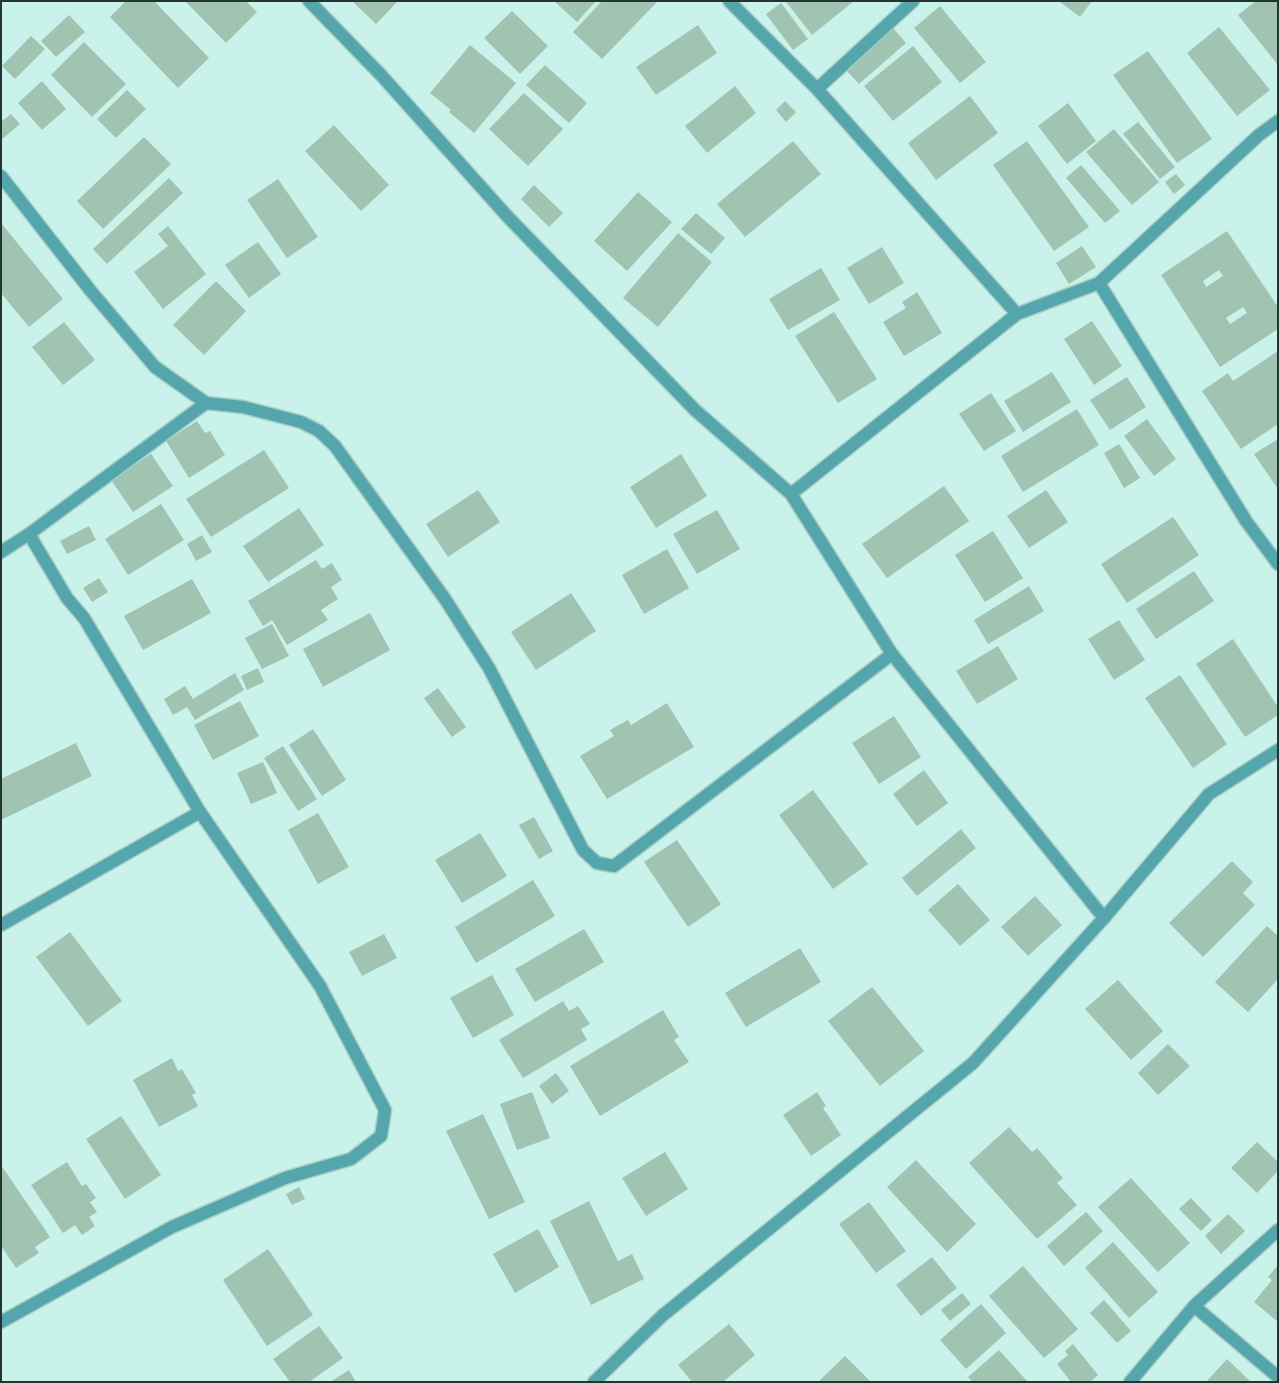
<!DOCTYPE html>
<html>
<head>
<meta charset="utf-8">
<style>
  body { margin:0 }
  #map { position:relative; width:1279px; height:1383px; overflow:hidden; background:#c9f2eb; font-family:Spectral,serif }
  canvas { display:block }
  .frame { position:absolute; inset:0; border:2px solid #243431; pointer-events:none }
</style>
</head>
<body>
<div id="map">
<canvas width="1279" height="1383"></canvas>
<div class="frame"></div>
</div>
<script>
const ctx = document.querySelector('canvas').getContext('2d');
ctx.lineJoin = 'round';
function fillPath(path, color) {
  ctx.fillStyle = color;
  ctx.fill(path, 'evenodd');
}
function shape(rows) {
  const path = new Path2D();
  for (const r of rows) {
    path.moveTo(r[0], r[1]);
    for (let i = 2; i < r.length; i += 2) path.lineTo(r[i], r[i + 1]);
  }
  return path;
}
function strokePath(path, color, width, dash) {
  ctx.strokeStyle = color;
  ctx.lineWidth = width;
  ctx.lineCap = dash ? 'butt' : 'round';
  ctx.setLineDash(dash || []);
  ctx.stroke(path);
}
fillPath(shape([
  [126,1,154,1,209,58,178,88,110,17],
  [185,1,246,1,257,12,226,43],
  [352,1,398,1,376,24],
  [554,1,596,1,577,22],
  [602,1,658,1,602,59,573,32],
  [788,1,854,1,812,35,786,2],
  [1059,1,1092,1,1080,17],
  [1256,1,1278,1,1278,65,1238,15],
  [781,3,808,39,793,50,766,14],
  [940,6,986,62,960,83,914,28],
  [512,11,548,46,520,74,484,38],
  [69,15,85,32,56,57,41,41],
  [698,25,717,53,656,95,636,67],
  [892,27,906,43,859,84,844,68],
  [1219,27,1270,90,1237,116,1187,53],
  [31,36,45,49,15,79,2,66],
  [84,42,126,84,92,117,51,75],
  [470,45,516,83,474,133,449,112,451,110,430,93],
  [913,46,942,82,893,121,864,86],
  [1148,51,1212,139,1177,163,1113,75],
  [545,65,587,103,569,123,526,85],
  [42,81,66,109,42,130,18,103],
  [735,86,756,113,707,153,685,126],
  [127,90,146,109,116,138,97,119],
  [524,93,563,129,528,166,489,129],
  [970,96,998,133,936,180,908,143],
  [785,101,796,112,786,122,776,110],
  [1068,103,1096,141,1067,164,1038,126],
  [11,114,20,124,1,140,1,122],
  [1138,122,1175,167,1160,179,1123,134],
  [334,125,389,185,361,211,305,151],
  [1114,129,1159,182,1132,205,1086,152],
  [144,137,171,164,103,229,77,201],
  [793,141,821,174,745,237,717,204],
  [1027,141,1089,227,1054,251,993,165],
  [1081,165,1120,211,1105,223,1066,178],
  [1176,174,1185,185,1174,194,1165,182],
  [169,178,183,193,107,264,93,249],
  [278,179,318,237,287,258,247,200],
  [534,185,563,213,549,227,521,199],
  [638,192,672,222,627,271,594,241],
  [696,213,725,238,711,254,681,229],
  [1,223,63,299,29,327,1,293],
  [168,226,206,274,163,309,134,272,168,246,158,234],
  [1227,231,1278,307,1278,329,1220,367,1161,275],
  [1219,270,1223,276,1206,287,1203,281],
  [1243,307,1247,313,1230,324,1226,318],
  [678,233,712,262,658,327,623,298],
  [258,242,281,274,249,298,225,265],
  [1082,246,1096,267,1069,284,1056,263],
  [882,247,904,283,869,304,847,268],
  [821,268,840,300,788,330,769,299],
  [216,281,246,311,204,355,173,325],
  [917,292,942,333,904,356,883,322,906,308,902,302],
  [834,312,877,379,838,403,795,336],
  [1092,321,1122,366,1094,385,1064,339],
  [64,322,95,360,63,385,32,347],
  [1278,351,1278,424,1241,449,1202,391,1228,373,1233,381],
  [1052,372,1071,402,1023,432,1004,401],
  [1127,377,1146,407,1110,430,1090,400],
  [991,393,1016,431,984,451,959,414],
  [1077,409,1099,445,1023,492,1001,456],
  [1147,419,1176,459,1154,476,1124,436],
  [197,421,205,433,210,431,225,455,189,478,166,441],
  [1278,439,1278,489,1254,454],
  [1119,444,1140,478,1124,488,1104,453],
  [264,450,289,488,211,537,186,499],
  [151,454,173,486,133,512,111,480],
  [681,454,707,496,656,528,630,487],
  [944,486,969,521,887,578,862,544],
  [478,490,500,522,448,557,426,524],
  [1046,490,1068,522,1029,548,1007,516],
  [161,504,184,540,128,575,105,539],
  [299,508,324,545,268,582,243,546],
  [717,510,740,549,697,574,673,534],
  [1173,517,1199,555,1127,603,1101,564],
  [89,526,96,540,67,554,60,541],
  [993,531,1023,578,985,602,955,555],
  [202,535,212,552,196,561,187,544],
  [667,549,689,588,644,614,622,575],
  [316,560,322,569,332,563,342,580,331,587,338,599,321,610,328,620,287,645,272,620,263,626,248,601],
  [1194,571,1214,601,1156,639,1136,609],
  [99,578,108,592,92,602,83,588],
  [192,579,211,613,143,650,124,616],
  [1029,586,1044,611,988,644,974,620],
  [571,593,596,631,536,670,511,632],
  [370,613,390,650,323,687,303,649],
  [1119,620,1145,660,1114,680,1088,639],
  [272,624,289,656,262,669,245,638],
  [1233,639,1278,707,1278,715,1245,737,1196,664],
  [998,646,1018,679,977,704,956,671],
  [258,668,264,682,247,690,241,676],
  [235,673,244,690,195,720,187,707,173,715,164,699,185,686,193,699],
  [1180,675,1227,744,1193,768,1145,698],
  [438,688,466,727,452,737,424,698],
  [240,701,259,736,213,760,194,725],
  [667,703,694,747,607,799,580,756,614,736,610,730,628,720,631,725],
  [894,716,921,757,879,784,852,743],
  [313,729,346,780,322,796,289,745],
  [76,743,92,776,1,820,1,779],
  [283,746,317,799,298,811,264,758],
  [263,762,277,793,251,804,237,773],
  [924,770,948,803,917,826,893,794],
  [813,790,868,864,833,889,779,815],
  [318,813,349,867,318,884,288,830],
  [534,817,553,851,539,859,519,825],
  [961,829,976,848,917,896,902,878],
  [480,833,507,876,462,903,435,860],
  [677,840,721,904,688,927,644,862],
  [1232,861,1253,882,1243,893,1255,905,1203,957,1169,923],
  [533,880,555,916,476,963,455,927],
  [958,884,990,920,960,946,928,910],
  [1035,896,1062,925,1028,956,1001,927],
  [1267,926,1278,936,1278,979,1248,1012,1215,982],
  [584,929,604,962,535,1002,515,969],
  [70,932,122,1001,88,1026,36,957],
  [384,934,397,958,362,976,349,952],
  [800,948,821,982,746,1027,725,993],
  [492,975,514,1015,473,1038,450,998],
  [1118,980,1163,1031,1131,1060,1085,1009],
  [872,987,924,1051,880,1086,828,1021],
  [563,1001,569,1011,578,1006,590,1024,581,1029,587,1040,523,1078,499,1040],
  [663,1010,679,1037,674,1040,689,1062,600,1116,570,1066],
  [1168,1044,1190,1066,1158,1095,1138,1073],
  [172,1058,178,1071,182,1069,196,1093,192,1095,198,1106,159,1127,133,1080],
  [556,1073,569,1091,552,1104,539,1086],
  [532,1092,550,1138,517,1150,500,1104],
  [817,1092,826,1106,823,1108,841,1135,811,1156,783,1115],
  [483,1114,525,1202,489,1219,446,1131],
  [121,1116,161,1175,125,1199,86,1139],
  [1009,1127,1032,1152,1037,1148,1063,1178,1057,1183,1077,1205,1037,1239,969,1163],
  [1257,1142,1278,1162,1278,1171,1257,1193,1231,1168],
  [665,1152,688,1189,646,1216,622,1178],
  [916,1160,976,1224,947,1252,887,1187],
  [67,1162,82,1186,86,1184,96,1198,90,1202,97,1212,89,1217,95,1226,82,1235,75,1225,63,1233,31,1185],
  [1,1165,50,1237,35,1247,39,1253,16,1268,1,1246],
  [1131,1178,1190,1243,1158,1272,1098,1207],
  [299,1187,305,1199,292,1205,286,1194],
  [1191,1198,1212,1220,1201,1231,1179,1209],
  [589,1201,618,1261,632,1254,644,1279,591,1305,550,1221],
  [869,1202,906,1251,876,1273,839,1224],
  [1086,1212,1103,1231,1064,1266,1047,1246],
  [1228,1214,1245,1231,1221,1254,1205,1236],
  [538,1229,559,1267,515,1293,493,1254],
  [1113,1242,1158,1292,1129,1318,1085,1268],
  [268,1249,313,1315,267,1346,223,1280],
  [932,1257,957,1288,921,1316,896,1285],
  [1278,1265,1278,1322,1254,1302,1272,1280,1268,1277],
  [1023,1266,1078,1329,1044,1358,989,1296],
  [962,1293,971,1304,950,1321,941,1310],
  [1104,1300,1131,1331,1117,1343,1090,1313],
  [981,1304,1006,1333,966,1369,940,1340],
  [729,1324,755,1355,723,1382,692,1382,678,1365],
  [319,1326,343,1358,309,1382,290,1382,273,1359],
  [1073,1344,1098,1375,1090,1382,1071,1382,1057,1364,1068,1355,1065,1351],
  [999,1350,1028,1382,973,1382,968,1377],
  [845,1356,871,1382,818,1382],
  [1227,1359,1251,1382,1206,1382],
  [349,1370,356,1382,330,1382]
]), '#a0c3b2');
const street = shape([
  [309,1,381,75,507,216,695,410,791,494,892,654,1104,918],
  [729,1,817,89,1017,314],
  [817,89,913,1],
  [1,176,90,290,155,367,206,403,243,407,301,422,319,431,335,446,445,599,489,668,583,850,597,863,614,866,892,654],
  [1099,283,1246,521,1278,564],
  [791,494,1017,314,1099,283,1259,135,1278,121],
  [1,552,29,534,206,403],
  [1,925,200,812],
  [1194,1306,1278,1377],
  [1,1322,172,1227,285,1178,351,1159,381,1136,385,1110,320,986,200,812,84,618,67,598,29,534],
  [594,1382,662,1316,973,1063,1104,918,1209,794,1278,750],
  [1130,1382,1194,1306,1278,1230]
]);
strokePath(street, '#a8ccc6', 15);
strokePath(street, '#55a6ac', 12);
</script>
</body>
</html>
